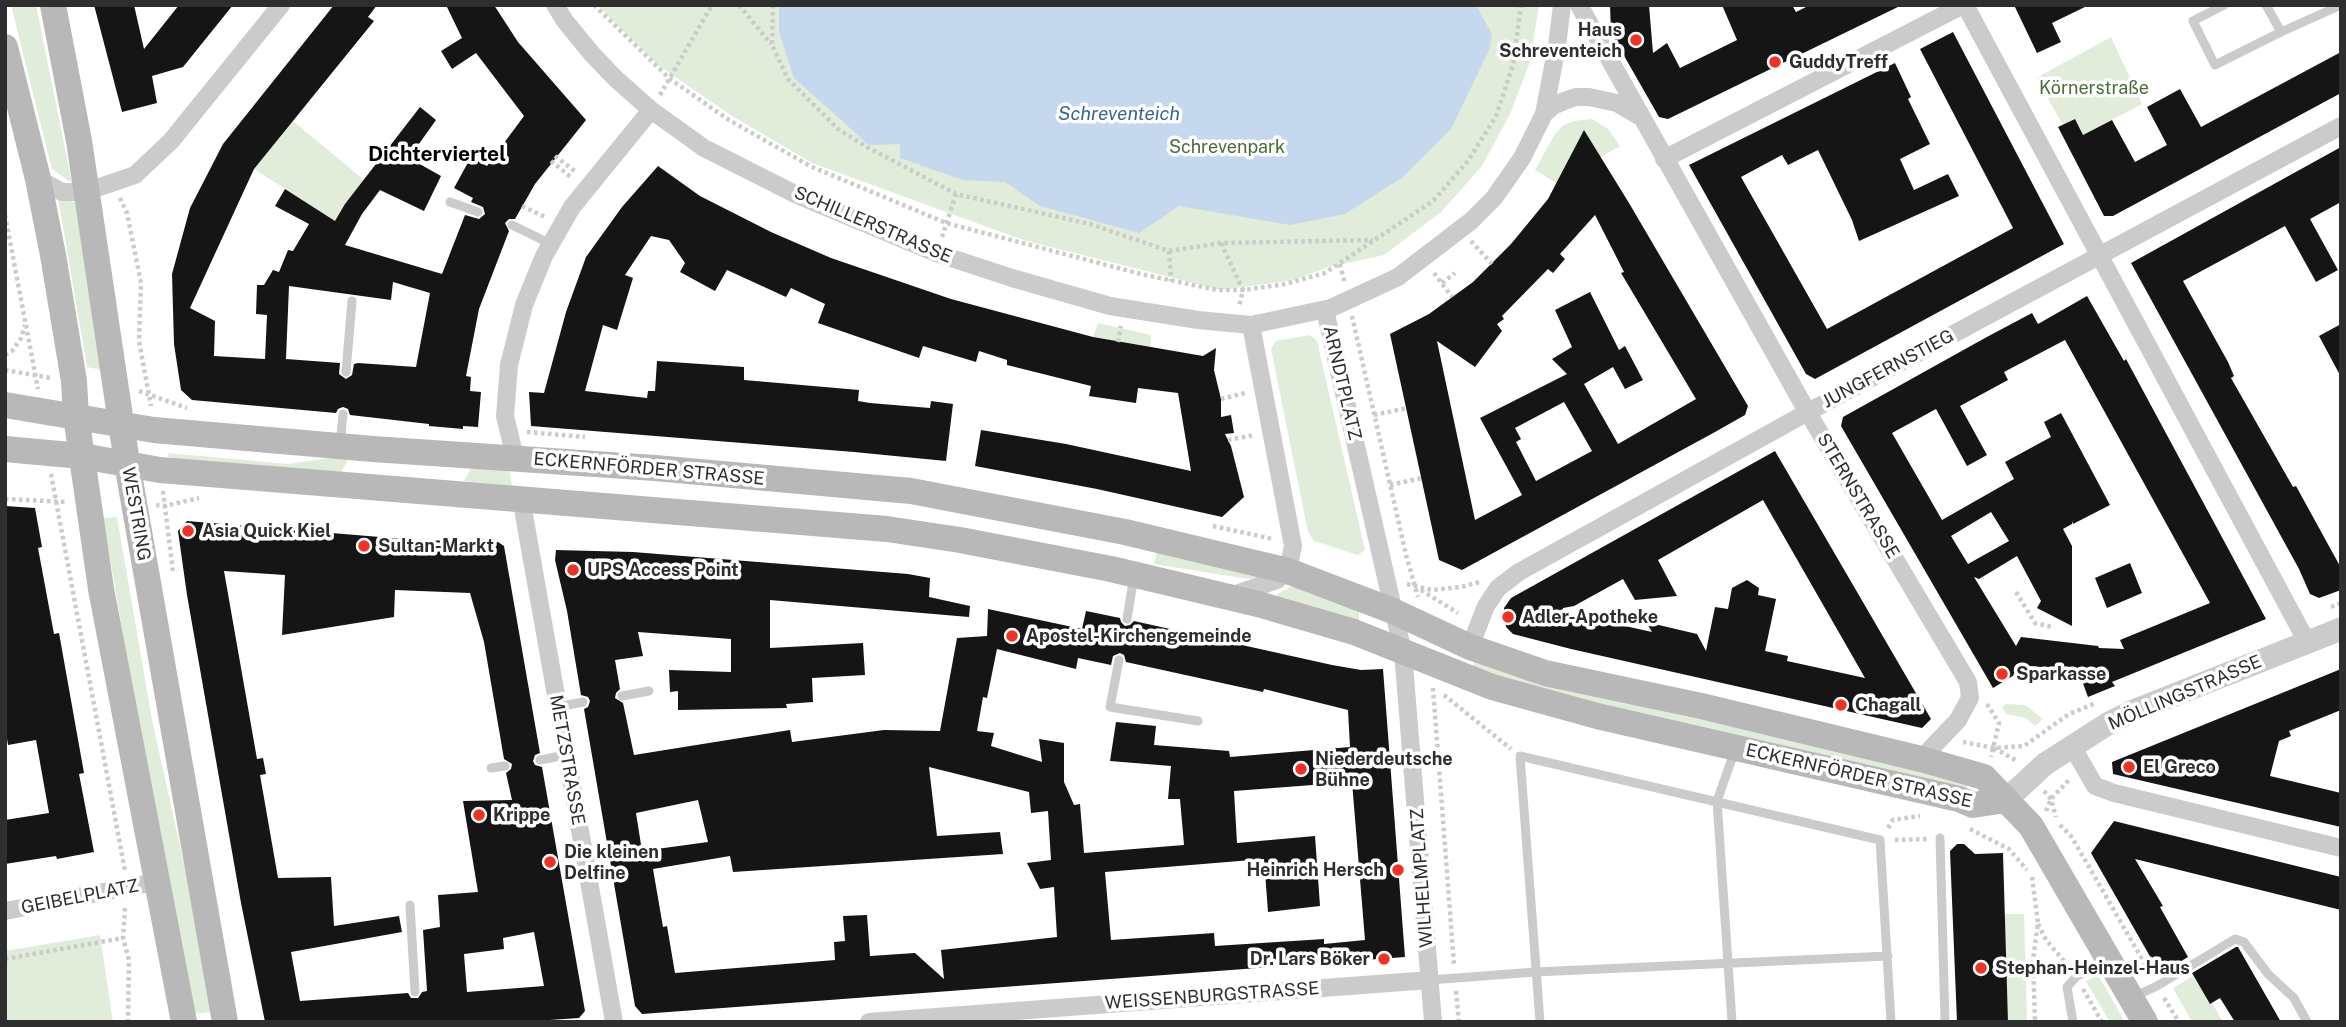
<!DOCTYPE html>
<html>
<head>
<meta charset="utf-8">
<style>
  body { margin:0 }
  #map { position:relative; width:2346px; height:1027px; overflow:hidden; background:#fff; font-family:"Public Sans",sans-serif }
  canvas { display:block }
  .frame { position:absolute; inset:0; border:7px solid #2e2e2e; pointer-events:none }
</style>
</head>
<body>
<div id="map">
<canvas width="2346" height="1027"></canvas>
<div class="frame"></div>
</div>
<script>
const ctx = document.querySelector('canvas').getContext('2d');
ctx.lineJoin = 'round';
function fillPath(path, color) {
  ctx.fillStyle = color;
  ctx.fill(path, 'evenodd');
}
function shape(rows) {
  const path = new Path2D();
  for (const r of rows) {
    path.moveTo(r[0], r[1]);
    for (let i = 2; i < r.length; i += 2) path.lineTo(r[i], r[i + 1]);
  }
  return path;
}
function strokePath(path, color, width, dash) {
  ctx.strokeStyle = color;
  ctx.lineWidth = width;
  ctx.lineCap = dash ? 'butt' : 'round';
  ctx.setLineDash(dash || []);
  ctx.stroke(path);
}
function label(font, color, halo, rows, align = 'center') {
  ctx.font = font + ' "Public Sans",sans-serif';
  ctx.lineWidth = 7;
  ctx.setLineDash([]);
  ctx.textBaseline = 'middle';
  ctx.strokeStyle = halo;
  ctx.fillStyle = color;
  for (const [text, x, y, turn = 0] of rows) {
    ctx.save();
    ctx.translate(x, y);
    ctx.rotate((+turn || 0) * Math.PI / 180);
    ctx.textAlign = isNaN(turn) ? turn : align;
    if (halo) ctx.strokeText(text, 0, 0);
    ctx.fillText(text, 0, 0);
    ctx.restore();
  }
}
fillPath(shape([
  [11,5,36,5,72,183,52,169],
  [597,5,1539,5,1530,62,1510,114,1482,166,1441,212,1384,255,1329,267,1294,280,1221,290,1023,240,812,163,732,116,658,65],
  [2111,37,2142,104,2083,135,2063,125,2036,78],
  [1592,119,1608,129,1620,146,1556,183,1535,170,1555,134,1562,126,1574,121],
  [293,121,364,180,335,221,254,169],
  [58,198,75,202,102,370,87,367],
  [1098,323,1151,335,1150,348,1093,337],
  [1310,335,1317,341,1365,550,1358,555,1314,541,1308,532,1271,349,1276,341],
  [168,453,288,464,351,455,341,472,169,459],
  [473,465,509,468,512,486,464,481],
  [117,517,152,720,190,891,211,1012,192,1014,147,774,103,518],
  [1158,547,1262,577,1251,579,1235,577,1154,564],
  [1294,585,1359,609,1359,622,1276,597,1277,594],
  [1476,659,1573,690,1969,782,1966,791,1567,697,1472,668],
  [2006,704,2025,705,2043,719,2035,726,2026,718,2006,714,2002,707],
  [2004,914,2024,914,2027,1022,2008,1022],
  [100,935,113,1022,5,1022,5,951],
  [2098,975,2121,1015,2124,1022,2110,1022,2086,981],
  [2193,976,2210,1003,2212,1003,2223,1022,2192,1022,2173,988]
]), '#e1ecda');
fillPath(shape([
  [779,5,1476,5,1492,34,1490,48,1451,129,1403,177,1345,214,1290,225,1179,206,1139,233,1040,206,1005,182,963,180,900,158,900,144,869,145,794,78,779,32]
]), '#c5d8ed');
fillPath(shape([
  [94,5,134,5,144,49,179,5,233,5,183,67,152,76,157,103,122,112],
  [334,5,377,5,368,17,374,21,254,169,190,308,215,321,214,356,265,359,267,315,256,314,257,285,264,285,273,270,279,272,288,250,293,251,309,224,275,206,285,189,335,221,345,204,420,107,436,120,409,158,441,176,424,211,380,190,362,214,345,245,442,274,465,215,479,219,485,214,483,207,471,202,473,198,454,188,471,157,487,166,524,116,476,53,452,69,441,51,462,38,446,5,494,5,518,42,586,120,535,184,515,219,509,219,505,223,509,231,479,309,466,376,471,377,470,391,481,392,478,427,463,426,463,429,429,426,429,424,350,415,348,409,343,407,338,409,336,413,192,400,181,390,174,344,172,274,190,208,223,144],
  [393,282,430,293,416,367,358,363,354,364,352,375,346,379,339,374,340,363,286,359,289,286,391,300],
  [1610,5,1649,5,1653,53,1667,43,1680,68,1737,40,1722,5,1792,5,1796,12,1810,5,1902,5,1668,119,1659,117,1611,33],
  [2014,5,2089,5,2052,23,2061,42,2037,53],
  [1953,32,2064,244,1815,379,1806,374,1689,165,1895,63,1911,97,1908,99,1930,144,1900,159,1914,190,1948,174,1959,196,1859,241,1852,220,1818,150,1788,165,1782,155,1741,177,1827,329,2013,228,1920,49],
  [2341,52,2341,93,2113,216,2104,216,2058,127,2075,119,2083,135,2112,120,2135,162,2167,145,2147,107,2180,89,2201,127],
  [1584,130,1629,203,1748,406,1745,415,1715,432,1462,570,1439,560,1390,334,1429,314,1473,282,1511,244,1548,199],
  [1595,215,1624,272,1621,273,1696,399,1618,444,1584,384,1613,367,1625,389,1643,380,1625,346,1619,350,1590,292,1555,310,1572,347,1552,359,1567,374,1480,418,1522,495,1475,520,1437,341,1475,367,1502,331,1497,324,1504,319,1502,316,1548,269,1553,273,1565,259,1560,254],
  [1564,402,1592,451,1536,481,1516,442,1521,439,1515,428],
  [2341,147,2341,202,2310,219,2338,270,2316,282,2285,226,2183,281,2228,362,2234,376,2231,378,2293,487,2296,486,2341,568,2341,590,2319,598,2310,594,2299,569,2131,263],
  [658,166,700,196,771,232,831,258,951,299,1093,337,1203,356,1216,348,1214,370,1221,399,1221,417,1231,415,1234,433,1225,434,1231,446,1244,497,1222,517,1097,489,975,466,981,430,1066,444,1191,471,1178,393,1138,388,1136,403,1089,396,1091,386,1007,365,1007,360,979,351,976,362,923,346,919,358,818,323,825,304,791,288,786,297,727,270,715,291,680,272,685,263,669,240,651,236,625,275,633,278,617,330,603,325,585,391,647,398,648,391,655,391,657,361,744,367,744,380,859,390,858,401,870,403,930,408,931,401,953,404,946,461,854,452,531,426,529,392,544,393,566,312,586,257,622,207],
  [2087,296,2124,361,2126,359,2266,619,2112,682,2115,686,2088,697,2078,670,2041,667,2029,666,1993,688,1841,426,1843,417,1985,338,2032,313,2038,324],
  [2065,340,2210,603,2120,640,2124,649,2099,648,2098,646,2021,637,2016,646,1974,577,1979,579,2017,556,2041,601,2037,608,2072,626,2072,546,2063,529,2072,524,2072,521,2073,524,2110,505,2061,413,2044,422,2051,437,2005,462,2014,479,1942,520,1892,433,1936,409,1967,466,1987,455,1960,406,2008,380,2004,372],
  [1991,512,2009,541,1968,564,1951,536],
  [2341,324,2341,377,2319,336],
  [1775,451,1931,719,1922,728,1571,649,1513,634,1506,627,1504,608,1511,598],
  [1763,500,1865,678,1787,661,1788,656,1765,651,1776,599,1758,595,1759,588,1747,580,1732,588,1728,609,1715,607,1706,651,1697,634,1646,622,1652,632,1562,612,1563,608,1574,606,1623,579,1635,600,1677,596,1658,560],
  [5,506,35,508,42,547,38,548,54,634,59,633,84,773,79,774,94,852,57,859,56,856,5,864,5,820,49,813,36,740,8,745,5,726],
  [187,521,416,540,498,542,504,546,540,753,535,755,533,761,535,765,542,767,585,1011,579,1018,520,1022,265,1022,241,903,187,595,178,531],
  [224,571,285,575,282,635,394,617,395,590,470,593,484,642,504,759,512,764,511,769,506,773,512,800,463,801,478,892,438,895,440,927,423,930,427,991,422,992,418,998,411,998,408,993,300,1001,291,952,402,932,399,916,334,926,331,877,278,878,260,775,266,774,263,758,257,759],
  [534,932,544,986,467,992,464,954,504,949,503,938],
  [556,550,633,552,908,574,930,578,929,597,970,606,969,617,770,600,770,648,863,643,865,675,812,678,813,702,786,704,787,708,678,710,678,691,670,692,669,670,731,672,731,639,638,632,643,656,615,660,620,689,616,693,615,698,623,703,634,755,790,730,792,742,884,730,940,731,957,638,987,636,988,609,1082,629,1086,611,1120,618,1121,622,1125,626,1130,625,1134,621,1332,665,1361,670,1383,669,1405,957,642,1014,635,1006,584,709,588,707,590,701,588,697,581,695,567,611,555,560],
  [997,649,1076,669,1078,658,1111,665,1113,656,1120,653,1124,655,1126,662,1263,692,1264,689,1348,710,1350,747,1230,757,1229,751,1154,745,1156,726,1116,722,1110,761,1171,766,1168,799,1180,799,1184,845,1084,853,1080,804,1074,805,1064,782,1064,743,1039,739,1042,762,991,746,994,733,977,731,983,697,987,698],
  [929,767,1029,792,1031,813,1048,811,1051,860,1027,863,1040,889,1054,887,1057,937,941,950,944,979,915,953,870,956,867,915,843,916,845,941,834,942,835,960,675,973,667,926,663,927,653,869,730,856,733,872,1003,854,1000,832,937,836],
  [1352,782,1365,940,1324,944,1324,939,1215,946,1214,933,1111,940,1105,872,1264,859,1268,912,1320,906,1315,836,1237,843,1234,791],
  [698,800,708,842,642,851,636,813],
  [2130,563,2142,593,2107,608,2095,578],
  [2341,669,2341,710,2289,731,2291,736,2279,741,2270,776,2341,793,2341,827,2113,774,2112,762],
  [2114,821,2341,877,2341,910,2135,859,2163,906,2160,907,2188,957,2160,974,2091,853],
  [1957,844,1964,844,1975,854,2003,853,2008,1022,1957,1022,1950,851],
  [2236,947,2238,947,2281,1022,2235,1022,2220,998,2210,1004,2192,973]
]), '#151515');
strokePath(shape([
  [594,5,670,79,729,120,810,166,946,223,1141,274,1217,290,1243,290,1285,284,1325,273,1433,201,1468,161,1496,116,1513,65,1521,5],
  [739,5,771,44],
  [773,5,772,45,788,79,838,129,867,147,956,194],
  [660,95,712,5],
  [555,156,576,172],
  [551,161,572,178],
  [120,198,127,213,141,283,139,341,151,406],
  [522,206,545,217],
  [5,215,38,389],
  [942,237,956,194,1090,224,1169,251,1221,243,1373,240],
  [1471,241,1492,264],
  [1221,243,1243,290,1239,307],
  [1169,251,1171,281],
  [1340,264,1345,284],
  [1434,273,1452,297],
  [1442,283,1455,273],
  [1352,316,1406,555,1418,597],
  [1118,342,1121,326],
  [5,355,12,351,21,338,25,325],
  [5,370,51,378],
  [139,391,187,408],
  [1221,399,1245,393],
  [1374,415,1407,408],
  [527,432,585,437],
  [1228,440,1255,435],
  [51,474,125,871],
  [1390,485,1422,478],
  [163,491,173,572],
  [5,499,67,502],
  [156,505,165,506,199,498],
  [1213,526,1273,539],
  [1407,584,1432,590,1461,587,1480,582],
  [1421,590,1458,613],
  [2016,592,2035,623,2052,627],
  [2331,607,2341,603],
  [1433,688,1454,965],
  [1444,695,1511,749],
  [1987,704,1999,723,1991,757],
  [1963,742,1994,748,2024,746,2069,714,2096,703],
  [1994,748,2017,761],
  [2044,791,2051,799,2056,817],
  [2046,811,2051,799,2070,779],
  [2060,825,2071,836,2088,865,2151,975],
  [1888,828,1893,820,1920,816],
  [1970,829,2009,849,2027,870],
  [1895,840,1928,839],
  [2032,877,2038,923,2033,960,2035,1022],
  [125,908,123,938,129,960,128,1022],
  [2038,924,2046,940,2069,967],
  [5,959,123,938],
  [2083,989,2102,1022],
  [1456,991,1459,1022],
  [2164,998,2179,1022]
]), '#cbcbcb', 4.5, [3.5, 3.5]);
strokePath(shape([
  [2224,5,2193,21,2215,65,2281,32,2266,5],
  [2281,32,2341,5],
  [450,202,478,212],
  [512,225,551,244],
  [346,372,352,301],
  [340,445,343,414],
  [1127,619,1134,576],
  [1119,660,1110,707,1198,721],
  [622,696,649,691],
  [557,707,583,702],
  [540,760,566,755],
  [491,768,505,766],
  [1940,838,1945,1022],
  [410,905,415,992],
  [1430,980,1535,972,1888,956],
  [2133,997,2157,986,2235,939,2244,942,2268,974,2294,998,2307,1022],
  [1540,1022,1520,756,1880,840,1891,1022],
  [1732,1022,1717,801,1735,750],
  [2073,1022,2067,987,2076,977,2106,959]
]), '#cbcbcb', 9);
strokePath(shape([
  [555,5,565,21,592,54,615,78,651,110,704,148,797,195,936,253,1012,278,1110,306,1198,320,1251,325,1331,308,1398,277,1471,221,1494,198,1522,158,1544,114,1557,46,1562,5],
  [1579,5,1804,406,1968,682,1970,698,1958,720,1921,759],
  [1965,5,2307,642],
  [1544,114,1553,106,1564,101,1576,97,1589,97,1617,103,1639,116],
  [1664,159,1963,5],
  [38,179,62,192,85,192,135,175,171,141,281,5],
  [1325,310,1403,652,1433,1022],
  [515,457,505,416,509,365,524,305,544,256,572,207,651,110],
  [521,498,614,1022],
  [1230,596,1277,580,1288,571,1293,546,1251,325],
  [1470,647,1486,606,1498,588,1519,572,1808,412,2341,126],
  [2072,746,2095,786,2114,793,2341,848],
  [5,911,155,882],
  [869,1022,1430,980]
]), '#cbcbcb', 18);
strokePath(shape([
  [2006,800,2045,764,2109,723,2131,712,2341,629]
]), '#cbcbcb', 23);
strokePath(shape([
  [53,5,79,141,127,463,225,1022],
  [5,47,38,179,53,255,74,381,76,416,101,589,184,1022],
  [5,405,154,430,373,449,655,468,911,491,1125,532,1288,571,1393,611,1470,647,1545,673,1701,706,1921,759,1984,777,2031,826,2145,1022],
  [5,449,82,456,160,470,887,529,960,540,1111,569,1258,604,1354,632,1492,687,1597,716,1959,799,1973,805,2006,800]
]), '#b8b8b8', 26);
for (const [x, y, r, color] of [
  [1636,40,7,"#f03125"],
  [1775,62,7,"#f03125"],
  [188,531,7,"#f03125"],
  [364,546,7,"#f03125"],
  [573,570,7,"#f03125"],
  [1508,617,7,"#f03125"],
  [1012,636,7,"#f03125"],
  [2002,674,7,"#f03125"],
  [1841,705,7,"#f03125"],
  [2129,767,7,"#f03125"],
  [1301,769,7,"#f03125"],
  [479,815,7,"#f03125"],
  [550,862,7,"#f03125"],
  [1398,870,7,"#f03125"],
  [1384,959,7,"#f03125"],
  [1981,968,7,"#f03125"]
]) {
  const dot = new Path2D();
  dot.arc(x, y, r, 0, 2 * Math.PI);
  ctx.fillStyle = color;
  ctx.fill(dot);
  strokePath(dot, '#fff', 2.5);
}
label('bold 18px', '#2e2e2e', '#fff', [
  ["Haus",1622,30,"right"],
  ["Schreventeich",1622,51,"right"],
  ["GuddyTreff",1789,62],
  ["Asia Quick Kiel",202,531],
  ["Sultan-Markt",378,546],
  ["UPS Access Point",587,570],
  ["Adler-Apotheke",1522,617],
  ["Apostel-Kirchengemeinde",1026,636],
  ["Sparkasse",2016,674],
  ["Chagall",1855,705],
  ["Niederdeutsche",1315,759],
  ["Bühne",1315,780],
  ["El Greco",2143,767],
  ["Krippe",493,815],
  ["Die kleinen",564,852],
  ["Delfine",564,873],
  ["Heinrich Hersch",1384,870,"right"],
  ["Dr. Lars Böker",1370,959,"right"],
  ["Stephan-Heinzel-Haus",1995,968]
], 'left');
label('18px', '#4a6c38', '#fff', [
  ["Körnerstraße",2094,88],
  ["Schrevenpark",1227,147]
]);
label('18px', '#2e2e2e', '#fff', [
  ["SCHILLERSTRASSE",873,225,23],
  ["JUNGFERNSTIEG",1888,369,-28],
  ["ARNDTPLATZ",1342,383,77],
  ["ECKERNFÖRDER STRASSE",649,469,5],
  ["STERNSTRASSE",1858,496,59],
  ["WESTRING",136,514,80],
  ["MÖLLINGSTRASSE",2185,693,-23],
  ["METZSTRASSE",567,760,80],
  ["ECKERNFÖRDER STRASSE",1859,776,13],
  ["WILHELMPLATZ",1422,878,-94],
  ["GEIBELPLATZ",80,897,-11],
  ["WEISSENBURGSTRASSE",1212,996,-4]
]);
label('italic 19px', '#376494', '#fff', [
  ["Schreventeich",1119,114]
]);
label('bold 21px', '#000', '#fff', [
  ["Dichterviertel",437,155]
]);
</script>
</body>
</html>
